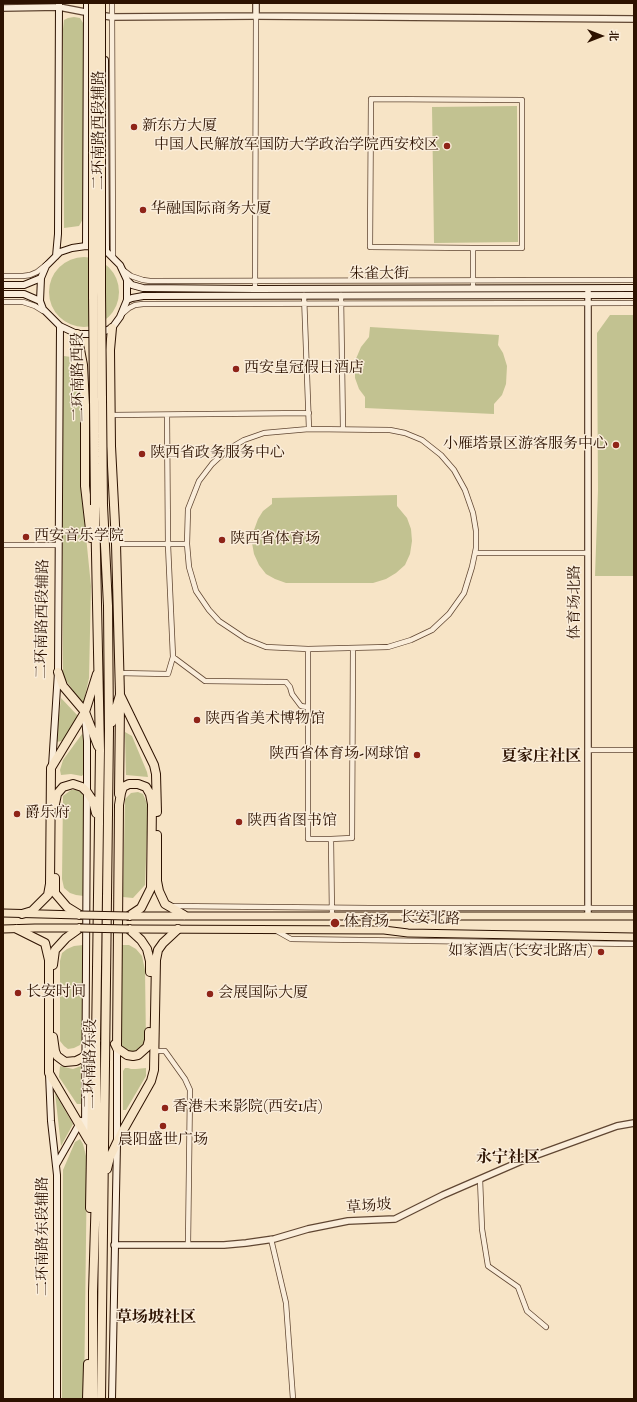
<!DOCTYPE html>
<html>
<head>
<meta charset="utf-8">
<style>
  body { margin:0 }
  #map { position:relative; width:637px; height:1402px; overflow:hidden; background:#f7e4c6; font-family:"Sorts Mill Goudy","Noto Serif SC",serif }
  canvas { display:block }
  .frame { position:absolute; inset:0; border:4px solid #2d1200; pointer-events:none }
  .north { position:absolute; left:581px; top:16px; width:40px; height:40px; -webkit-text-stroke:3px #faedda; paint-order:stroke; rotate:90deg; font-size:11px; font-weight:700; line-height:16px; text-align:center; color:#2d1200 }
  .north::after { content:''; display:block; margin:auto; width:14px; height:18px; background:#2d1200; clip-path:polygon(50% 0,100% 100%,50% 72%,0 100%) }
</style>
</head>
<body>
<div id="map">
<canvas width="637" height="1402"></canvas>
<div class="frame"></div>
<div class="north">北</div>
</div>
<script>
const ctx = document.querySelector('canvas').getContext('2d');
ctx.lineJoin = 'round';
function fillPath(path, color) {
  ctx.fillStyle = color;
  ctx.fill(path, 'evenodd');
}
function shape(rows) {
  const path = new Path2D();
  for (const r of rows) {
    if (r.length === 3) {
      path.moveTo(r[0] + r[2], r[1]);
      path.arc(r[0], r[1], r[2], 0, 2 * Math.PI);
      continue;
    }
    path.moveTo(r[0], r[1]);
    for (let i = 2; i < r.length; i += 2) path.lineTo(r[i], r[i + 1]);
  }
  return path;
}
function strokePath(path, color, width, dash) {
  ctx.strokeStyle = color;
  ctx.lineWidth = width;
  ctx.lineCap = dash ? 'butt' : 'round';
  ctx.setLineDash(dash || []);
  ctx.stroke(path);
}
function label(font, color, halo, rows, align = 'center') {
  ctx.font = font + ' "Sorts Mill Goudy","Noto Serif SC",serif';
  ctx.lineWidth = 3;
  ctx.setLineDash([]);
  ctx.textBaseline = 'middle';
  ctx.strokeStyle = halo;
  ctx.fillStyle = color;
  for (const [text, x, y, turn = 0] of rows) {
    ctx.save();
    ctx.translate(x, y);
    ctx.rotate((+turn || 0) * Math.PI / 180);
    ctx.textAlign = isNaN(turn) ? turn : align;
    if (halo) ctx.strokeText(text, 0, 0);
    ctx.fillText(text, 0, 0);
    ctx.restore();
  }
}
fillPath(shape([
  [74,17,80,18,83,23,84,37,84,217,79,226,64,228,63,29,64,20,68,18],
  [517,106,518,242,434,243,432,107],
  [84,292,35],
  [610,315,634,315,634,576,595,576,598,490,597,333],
  [370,327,499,335,498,345,503,353,507,366,506,384,502,395,494,404,494,414,365,408,365,397,359,389,355,378,355,361,361,347,369,337],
  [64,356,71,357,80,405,80,477,91,586,89,678,83,705,63,676,62,386],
  [397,495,397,506,407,518,411,529,412,541,410,554,405,565,396,573,386,579,373,583,286,583,275,579,266,574,259,565,254,554,252,543,254,530,258,519,263,511,272,504,272,498],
  [61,698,78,716,62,741,56,742],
  [125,732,132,736,147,772,148,777,126,775],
  [82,734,84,736,84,773,82,776,71,774,61,775,60,770,63,760],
  [71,790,76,790,81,792,85,799,84,896,76,895,70,893,64,888,62,879,63,796],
  [138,792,143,794,148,806,145,885,133,898,123,897,125,799,131,793],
  [83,945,83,1039,80,1045,74,1048,68,1049,64,1046,60,1041,60,961,62,953,67,949,74,946],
  [122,945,129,945,136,949,142,956,145,970,146,1042,140,1050,135,1052,129,1053,122,1047],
  [60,1066,73,1069,81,1066,81,1104,77,1104,59,1077],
  [125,1068,128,1068,131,1069,136,1069,146,1068,146,1076,126,1110,123,1110,123,1071],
  [55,1093,73,1124,61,1146],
  [80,1139,83,1144,87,1160,84,1399,62,1399,63,1170,75,1142]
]), '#c2c291');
const minor = shape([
  [112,3,113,258],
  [473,248,370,247,371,99,522,100,522,248,473,248,473,288],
  [123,270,131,276,143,280,150,281,634,280],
  [3,276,23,276,30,275,37,272,47,264],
  [255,289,256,16],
  [304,295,309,429],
  [341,295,343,429],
  [3,302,23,302,35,306,43,311],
  [122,314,129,308,135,305,143,304,634,303],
  [111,415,309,413],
  [167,415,168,545,173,657,205,681,286,682,290,687,292,694,301,706,307,707],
  [309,429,390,430,405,433,422,440,441,455,454,470,465,490,473,513,476,531,476,548,472,567,464,593,449,614,432,630,411,640,388,647,308,649,266,647,246,639,219,621,209,610,196,591,189,567,187,544,188,509,199,481,212,464,227,450,244,440,264,433,309,429],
  [116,544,187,544],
  [3,545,58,545],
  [475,553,588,553],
  [308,649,308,839,331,839],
  [119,673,168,674,173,657],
  [588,750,634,750],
  [170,906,370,908,634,908],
  [332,916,331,839,352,838,353,648],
  [275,930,291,939,634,944],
  [154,1051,165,1051,185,1079,190,1090,188,1245],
  [480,1179,482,1229,488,1266,518,1287,527,1311,546,1327],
  [271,1239,286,1303,293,1399]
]);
const tertiary = shape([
  [256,3,256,16],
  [3,8,59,7,90,13],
  [99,15,112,17,256,16,634,19],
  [588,916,588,290],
  [114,1245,224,1245,246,1243,274,1239,308,1229,348,1221,395,1219,443,1195,526,1159,617,1126,634,1123]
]);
const secondary = shape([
  [105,60,106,251],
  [86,246,97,247,106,251,120,265,127,280,127,300,120,317,112,328,98,334,77,334,60,326,43,309,40,301,41,278,46,266,60,252,72,248,86,246],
  [86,246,87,3],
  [56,256,58,234,59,3],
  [127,280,132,285,143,288,255,289,634,288],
  [3,285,24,285,41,278],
  [3,294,24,294,40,301],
  [127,300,132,298,143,296,634,295],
  [52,766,58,672,60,326],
  [49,1074,51,1121,57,1175,57,1399],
  [85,1132,87,792,87,741,85,717],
  [56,1165,81,1121],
  [112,1399,117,1143,117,1048]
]);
const primary = shape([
  [3,913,80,915],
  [129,916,634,916],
  [3,929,35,928,80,928],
  [129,929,384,930,408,933,634,937]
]);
const trunk = shape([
  [112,328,110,350,111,446,116,544,120,695,112,722],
  [77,334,83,365,85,405,85,486,91,538],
  [58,672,63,686,85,712,98,746],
  [120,695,154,765,156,774,157,812],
  [119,794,120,705],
  [55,804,57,794,63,787,73,784,82,787,87,792,93,801,96,813],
  [157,835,157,881,159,891,165,904,184,915],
  [55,878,55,893,67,907,80,915],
  [22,914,32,911,48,895,50,884,51,768,85,712,97,674],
  [17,929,45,943,49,960,49,1073,89,1141],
  [129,929,141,940,147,949,150,961,150,972],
  [53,965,55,950,66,938,80,928],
  [53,1037,55,1051,57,1056,65,1062,76,1061,82,1058,88,1053,96,1041],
  [115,1044,117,1048,127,1055,133,1056,138,1055,147,1047,149,1040,149,1032],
  [117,1048,119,805,121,793,123,787,129,784,138,784,146,787,150,794,152,804,151,888,141,908,129,916],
  [107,1169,110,1157,121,1134,151,1081,154,1070,156,960,158,950,163,943,178,929],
  [90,1208,92,1092],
  [87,1399,88,1364],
  [93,1399,93,1292,97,1158,96,1041,100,750,95,505],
  [101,1399,109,730,108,606,103,505]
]);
strokePath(minor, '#604632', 6);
strokePath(tertiary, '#604632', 8);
strokePath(secondary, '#2d1200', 8);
strokePath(primary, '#2d1200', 9);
strokePath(trunk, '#2d1200', 10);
strokePath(minor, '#faedda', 4.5);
strokePath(tertiary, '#faedda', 5.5);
strokePath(secondary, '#faedda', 6);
strokePath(primary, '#f7e4c6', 7);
strokePath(trunk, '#f7e4c6', 8);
const primaryBridge = shape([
  [80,915,129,916],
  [80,928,129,929]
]);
const trunkBridge = shape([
  [93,3,93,296,95,505],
  [101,3,101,292,103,505]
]);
strokePath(primaryBridge, '#2d1200', 9, []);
strokePath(trunkBridge, '#2d1200', 10, []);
strokePath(primaryBridge, '#f7e4c6', 7);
strokePath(trunkBridge, '#f7e4c6', 8);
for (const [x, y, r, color] of [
  [134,127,4,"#8f2418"],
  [447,146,4,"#8f2418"],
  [143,210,4,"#8f2418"],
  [236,369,4,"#8f2418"],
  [616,445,4,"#8f2418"],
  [142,454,4,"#8f2418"],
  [26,537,4,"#8f2418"],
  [222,540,4,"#8f2418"],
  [197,720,4,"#8f2418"],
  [417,755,4,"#8f2418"],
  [17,814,4,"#8f2418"],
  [239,822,4,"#8f2418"],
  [335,923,5,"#8f2418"],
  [601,952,4,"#8f2418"],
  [18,993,4,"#8f2418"],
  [210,994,4,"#8f2418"],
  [165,1108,4,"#8f2418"],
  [163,1126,4,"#8f2418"]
]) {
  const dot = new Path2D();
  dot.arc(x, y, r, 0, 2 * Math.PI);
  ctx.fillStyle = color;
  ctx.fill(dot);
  strokePath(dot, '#faedda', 1.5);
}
label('15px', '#2d1200', '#faedda', [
  ["新东方大厦",142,127],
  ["中国人民解放军国防大学政治学院西安校区",439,146,"right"],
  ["华融国际商务大厦",151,210],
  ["西安皇冠假日酒店",244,369],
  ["小雁塔景区游客服务中心",608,445,"right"],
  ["陕西省政务服务中心",150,454],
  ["西安音乐学院",34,537],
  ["陕西省体育场",230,540],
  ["陕西省美术博物馆",205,720],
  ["陕西省体育场-网球馆",409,755,"right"],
  ["爵乐府",25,814],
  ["陕西省图书馆",247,822],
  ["体育场",344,923],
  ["如家酒店(长安北路店)",593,952,"right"],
  ["长安时间",26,993],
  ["会展国际大厦",218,994],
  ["香港未来影院(西安1店)",173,1108],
  ["晨阳盛世广场",163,1141,"center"]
], 'left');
label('15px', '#2d1200', '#faedda', [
  ["二环南路西段辅路",100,130,-90],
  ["朱雀大街",379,275],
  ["二环南路西段",80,377,-91],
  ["体育场北路",576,602,-90],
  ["二环南路西段辅路",44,619,-89],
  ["长安北路",430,920,2],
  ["二环南路东段",92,1064,-89],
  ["草场坡",369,1208,-5],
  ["二环南路东段辅路",44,1236,-90]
]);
label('bold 16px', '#2d1200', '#faedda', [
  ["夏家庄社区",541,758],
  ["永宁社区",508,1159],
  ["草场坡社区",156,1319]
]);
</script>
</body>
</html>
